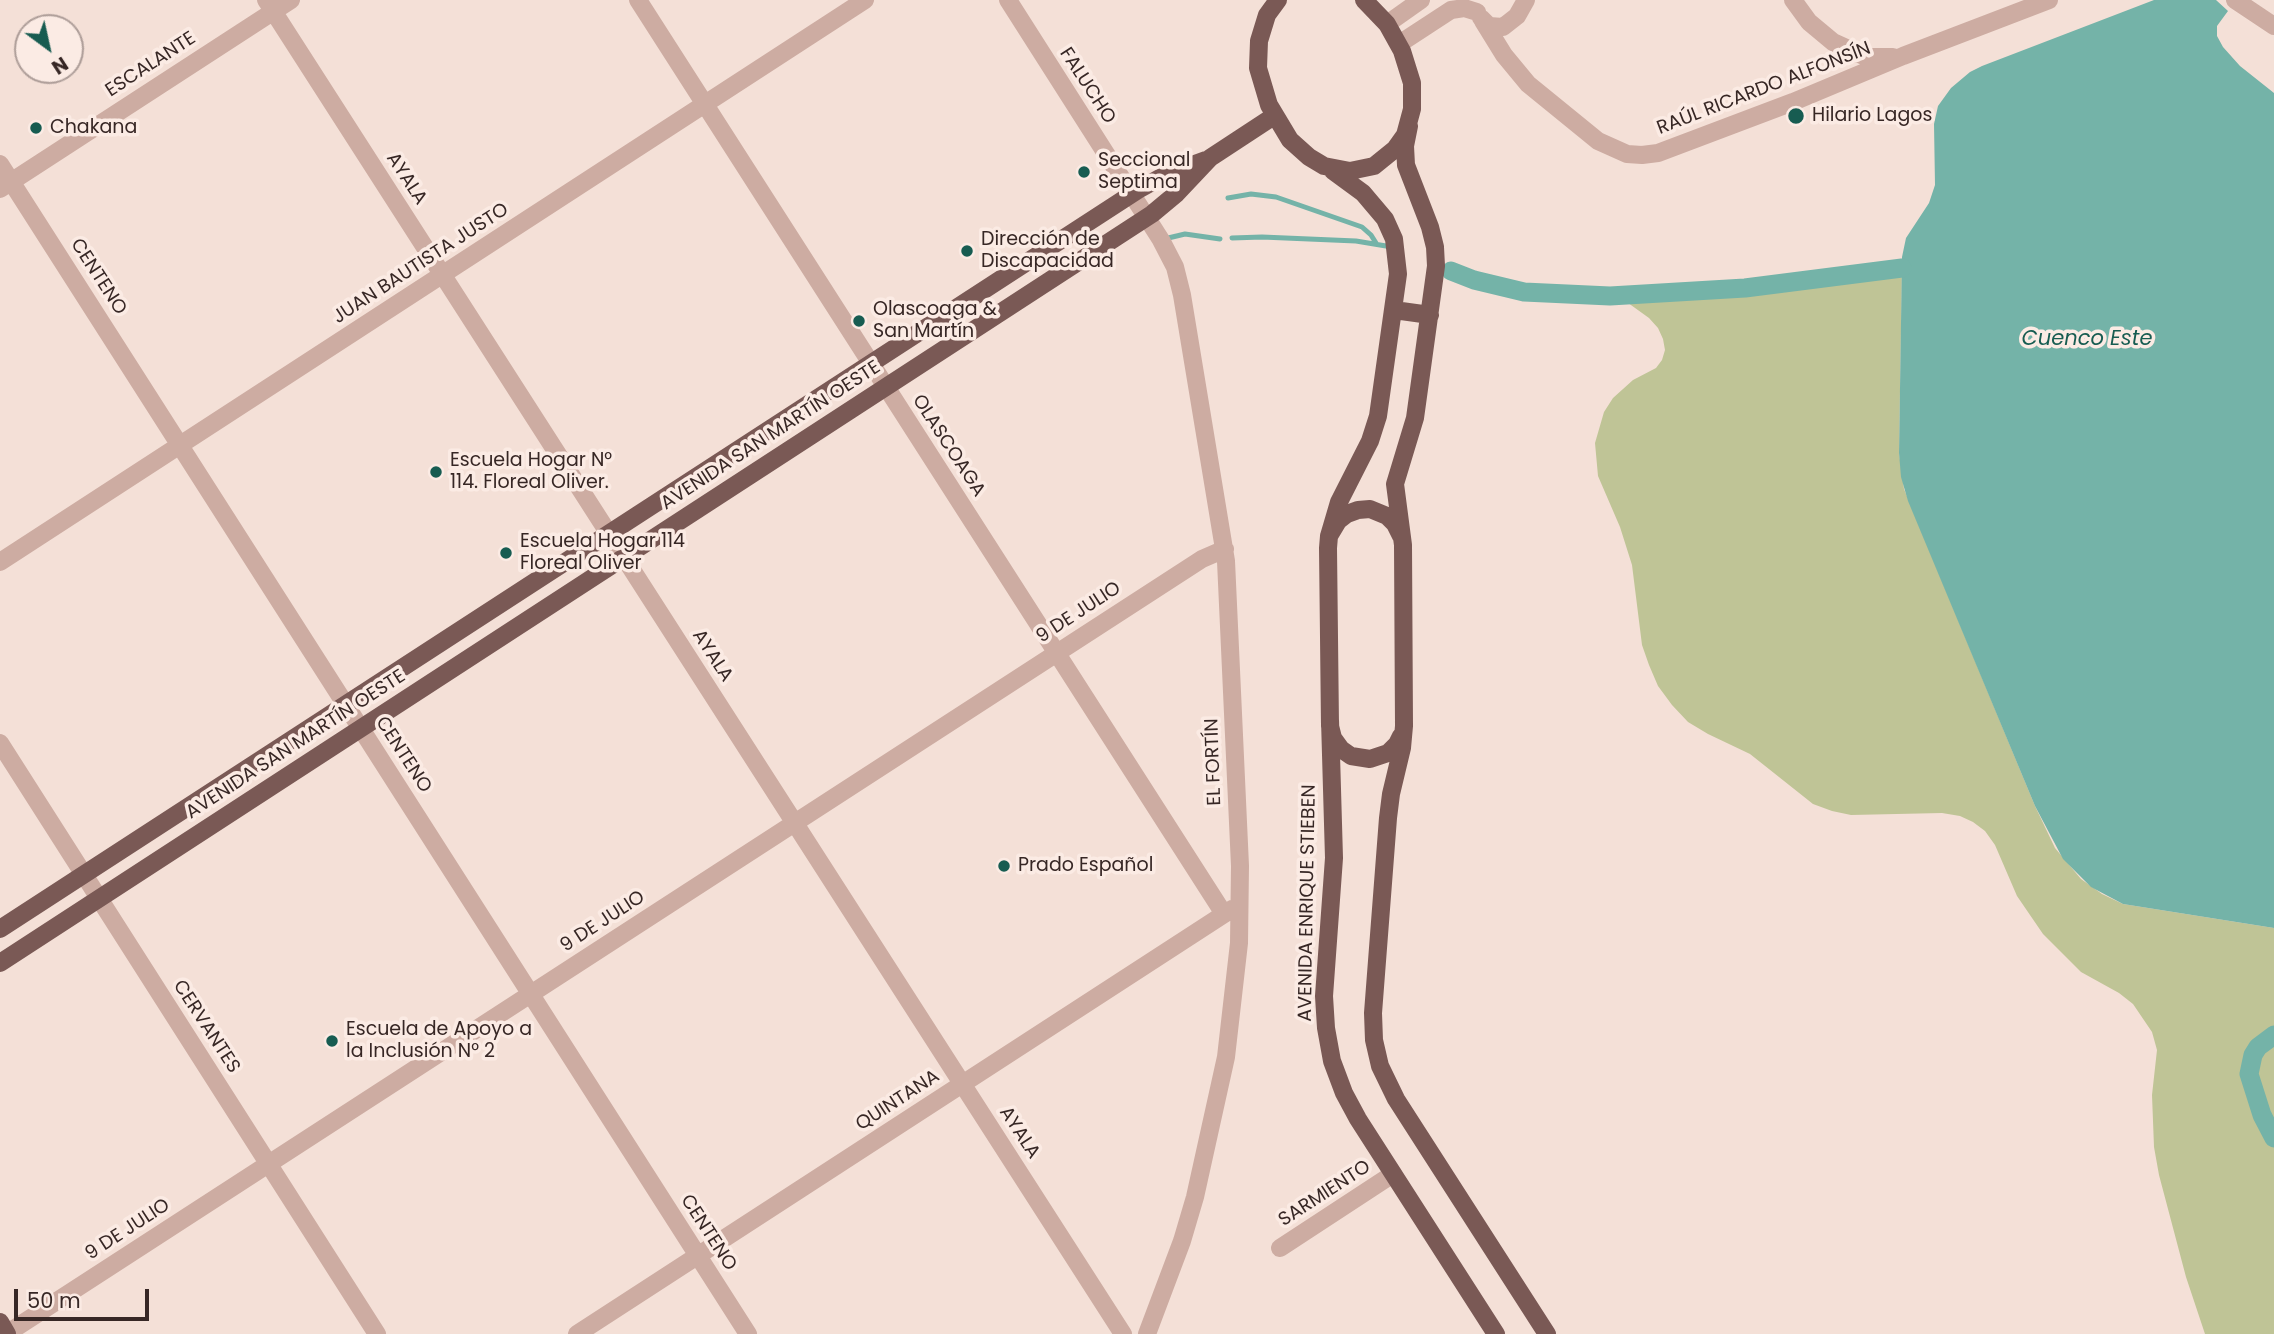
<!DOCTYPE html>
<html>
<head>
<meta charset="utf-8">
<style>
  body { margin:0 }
  #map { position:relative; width:2274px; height:1334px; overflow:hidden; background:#f4e0d7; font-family:Poppins,sans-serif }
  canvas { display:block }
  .north { position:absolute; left:14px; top:14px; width:70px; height:70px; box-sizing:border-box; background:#fbebe4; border:2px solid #ad9d98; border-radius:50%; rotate:147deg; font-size:19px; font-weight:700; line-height:28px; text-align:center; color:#372725 }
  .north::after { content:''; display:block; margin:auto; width:24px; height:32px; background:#175c51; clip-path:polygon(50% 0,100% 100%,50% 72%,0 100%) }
  .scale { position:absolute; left:14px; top:1289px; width:135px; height:32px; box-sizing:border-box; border:4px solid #372725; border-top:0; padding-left:9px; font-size:21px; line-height:24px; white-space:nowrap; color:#372725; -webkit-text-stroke:5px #fbebe4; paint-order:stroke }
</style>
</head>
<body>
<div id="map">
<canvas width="2274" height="1334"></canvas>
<div class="north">N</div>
<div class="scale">50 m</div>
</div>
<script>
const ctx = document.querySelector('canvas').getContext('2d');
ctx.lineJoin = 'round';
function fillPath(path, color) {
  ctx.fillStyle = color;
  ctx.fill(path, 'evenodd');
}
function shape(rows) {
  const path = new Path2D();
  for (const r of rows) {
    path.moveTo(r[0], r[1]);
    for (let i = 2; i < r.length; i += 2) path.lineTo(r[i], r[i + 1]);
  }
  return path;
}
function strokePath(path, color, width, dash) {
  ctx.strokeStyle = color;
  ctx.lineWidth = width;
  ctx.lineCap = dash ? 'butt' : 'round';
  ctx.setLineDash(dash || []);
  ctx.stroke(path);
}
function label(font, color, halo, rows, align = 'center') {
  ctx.font = font + ' Poppins,sans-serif';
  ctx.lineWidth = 7;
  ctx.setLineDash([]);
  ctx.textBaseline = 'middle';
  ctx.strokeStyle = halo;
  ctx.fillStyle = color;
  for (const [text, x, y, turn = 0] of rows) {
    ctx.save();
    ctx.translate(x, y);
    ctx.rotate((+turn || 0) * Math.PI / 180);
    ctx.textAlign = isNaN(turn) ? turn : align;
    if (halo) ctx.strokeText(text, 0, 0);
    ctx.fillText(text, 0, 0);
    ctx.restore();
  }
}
fillPath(shape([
  [1902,268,1899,453,1904,489,2035,806,2055,848,2081,879,2102,894,2123,904,2274,928,2274,1334,2205,1334,2186,1277,2159,1175,2154,1147,2152,1095,2157,1050,2152,1032,2133,1004,2119,993,2081,972,2043,934,2017,896,1995,845,1985,831,1973,822,1960,816,1942,813,1851,815,1832,811,1813,804,1750,754,1708,734,1688,722,1672,705,1658,686,1649,665,1642,645,1632,565,1620,527,1598,476,1595,443,1604,412,1613,398,1633,380,1656,368,1662,360,1665,350,1663,339,1658,328,1649,318,1617,295,1745,288]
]), '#bfc496');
fillPath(shape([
  [2154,0,2216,0,2228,11,2217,26,2217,36,2223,47,2240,66,2274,93,2274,928,2123,904,2091,887,2063,859,2035,806,1908,501,1901,477,1899,453,1902,257,1906,238,1929,203,1935,185,1934,124,1938,106,1951,88,1970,72,1982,66]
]), '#74b3a8');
strokePath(shape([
  [1228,198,1251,194,1276,197,1362,227,1371,235,1376,243],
  [1232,238,1262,237,1356,241,1386,246],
  [1164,239,1185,234,1220,239]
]), '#74b3a8', 5);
strokePath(shape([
  [1451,271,1474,280,1524,292,1610,296,1745,288,1902,268],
  [2274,1035,2258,1047,2253,1055,2249,1074,2262,1115,2274,1138]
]), '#74b3a8', 19);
strokePath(shape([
  [266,0,1123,1334],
  [638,0,1224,914],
  [1008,0,1161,240,1175,267,1182,295,1226,561,1240,866,1239,943,1226,1057,1195,1197,1182,1241,1147,1334],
  [1793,0,1809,22,1833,42,1866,57,1893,57],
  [2235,0,2274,26],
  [1481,18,1489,26,1503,27,1517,16,1526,0],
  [1483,21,1504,55,1528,84,1598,141,1627,154,1642,155,1658,153,1793,102,1903,56,2049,0],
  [1387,24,1421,0],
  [1399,44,1451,10,1464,8,1477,12],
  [0,164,748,1334],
  [0,189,291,0],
  [0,562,865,0],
  [0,743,377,1334],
  [1280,1248,1393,1174],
  [6,1334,1202,559,1225,549],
  [577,1334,1232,909]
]), '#cdaca2', 18);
strokePath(shape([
  [1278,0,1267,15,1259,41,1258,68,1269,105,1290,140,1309,157,1324,166,1350,171,1374,166,1395,149,1405,135,1412,109,1412,83,1402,51,1387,24,1364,0],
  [1409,126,1405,146,1406,165,1430,227,1435,247,1436,266,1415,418,1395,484,1403,545,1404,726,1402,748,1391,794,1388,818,1373,1013,1374,1040,1380,1066,1396,1099,1547,1334],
  [1394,310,1430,315],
  [1329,536,1339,502,1370,441,1378,416,1398,274,1394,239,1385,219,1363,193,1333,171],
  [1401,536,1395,524,1387,516,1370,509,1358,510,1347,514,1338,521,1329,536,1328,548,1330,726,1333,738,1341,749,1351,756,1370,759,1388,753,1397,744,1401,736],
  [1330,720,1334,858,1324,996,1326,1028,1332,1061,1344,1093,1358,1119,1496,1334],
  [0,929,1138,190,1165,175,1206,160],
  [0,963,1152,214,1176,194,1210,158,1274,116],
  [0,1322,7,1334]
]), '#7a5955', 18);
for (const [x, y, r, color] of [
  [1796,116,9,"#175c51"],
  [36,128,7,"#175c51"],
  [1084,172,7,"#175c51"],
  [967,251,7,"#175c51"],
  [859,321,7,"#175c51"],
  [436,472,7,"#175c51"],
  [506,553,7,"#175c51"],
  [1004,866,7,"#175c51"],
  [332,1041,7,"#175c51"]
]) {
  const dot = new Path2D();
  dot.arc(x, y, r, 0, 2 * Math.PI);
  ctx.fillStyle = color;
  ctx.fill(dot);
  strokePath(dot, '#fbebe4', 2.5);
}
label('19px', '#372725', '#fbebe4', [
  ["ESCALANTE",151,65,-33],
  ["FALUCHO",1087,86,57],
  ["RAÚL RICARDO ALFONSÍN",1764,89,-21],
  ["AYALA",406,179,57],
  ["JUAN BAUTISTA JUSTO",421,264,-33],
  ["CENTENO",98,277,57],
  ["AVENIDA SAN MARTÍN OESTE",771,436,-33],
  ["OLASCOAGA",948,446,57],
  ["9 DE JULIO",1079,613,-33],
  ["AYALA",712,656,57],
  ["AVENIDA SAN MARTÍN OESTE",296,745,-33],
  ["CENTENO",403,755,57],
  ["EL FORTÍN",1214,762,-92],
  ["AVENIDA ENRIQUE STIEBEN",1308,903,-89],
  ["9 DE JULIO",603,922,-33],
  ["CERVANTES",206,1027,57],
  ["QUINTANA",898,1101,-33],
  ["AYALA",1019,1133,57],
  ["SARMIENTO",1325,1194,-33],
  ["9 DE JULIO",128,1230,-33],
  ["CENTENO",708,1233,57]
]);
label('19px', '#372725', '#fbebe4', [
  ["Hilario Lagos",1812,116],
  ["Chakana",50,128],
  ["Seccional",1098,161],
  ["Septima",1098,183],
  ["Dirección de",981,240],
  ["Discapacidad",981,262],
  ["Olascoaga &",873,310],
  ["San Martín",873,332],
  ["Escuela Hogar N°",450,461],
  ["114. Floreal Oliver.",450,483],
  ["Escuela Hogar 114",520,542],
  ["Floreal Oliver",520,564],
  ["Prado Español",1018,866],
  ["Escuela de Apoyo a",346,1030],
  ["la Inclusión N° 2",346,1052]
], 'left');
label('italic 21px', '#175c51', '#fbebe4', [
  ["Cuenco Este",2087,340]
]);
</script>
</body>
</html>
